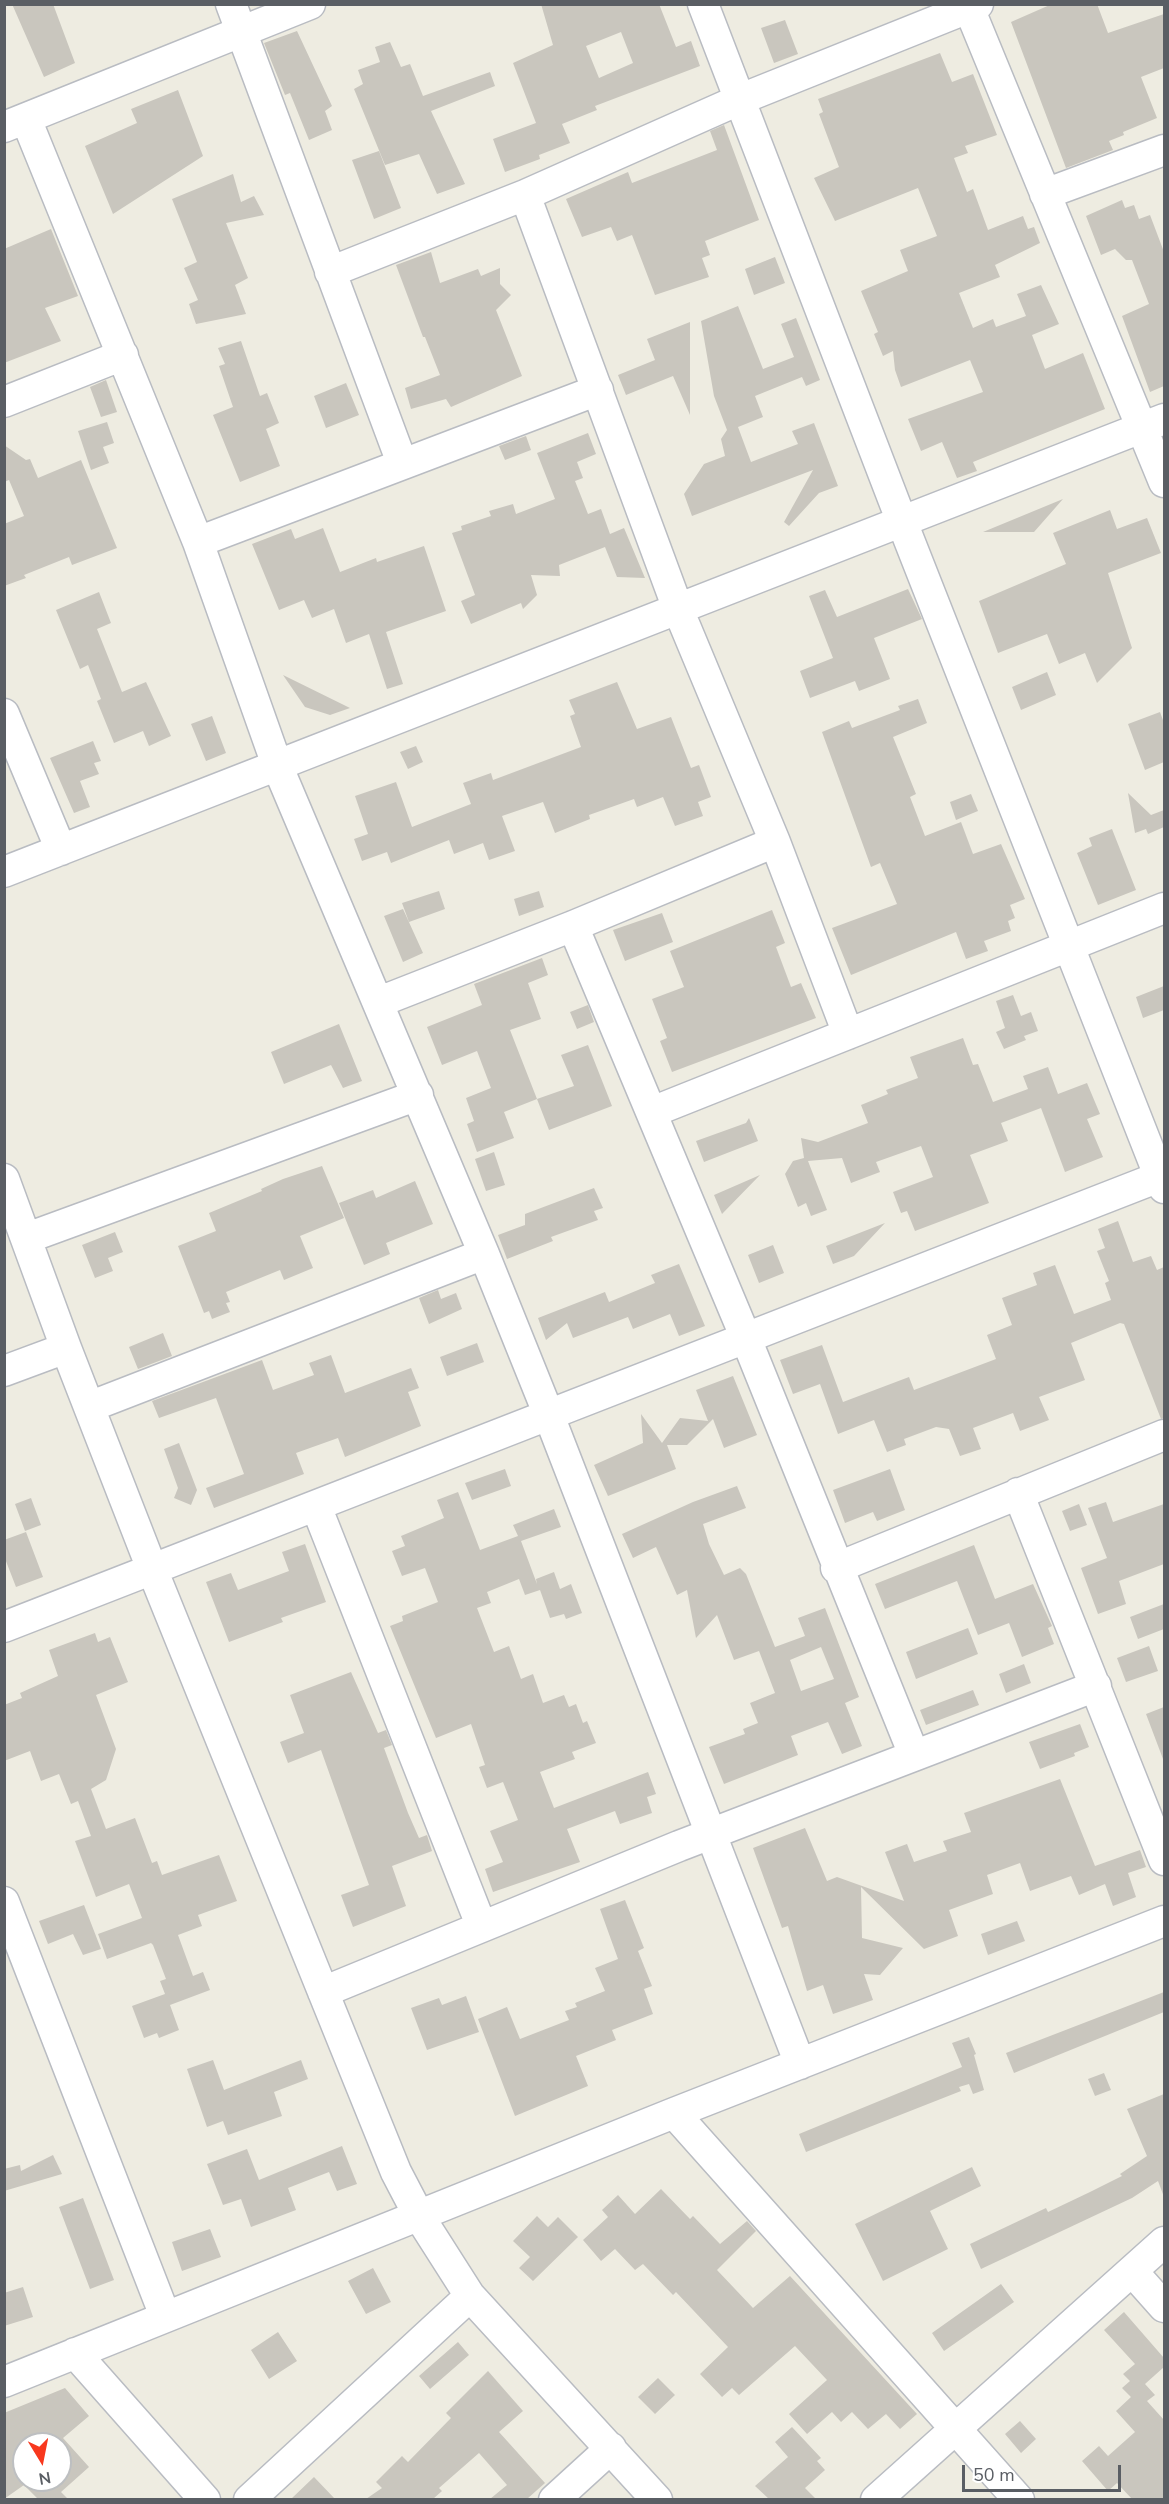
<!DOCTYPE html>
<html>
<head>
<meta charset="utf-8">
<style>
  body { margin:0 }
  #map { position:relative; width:1169px; height:2504px; overflow:hidden; background:#eeece1; font-family:"Nunito Sans",sans-serif }
  canvas { display:block }
  .frame { position:absolute; inset:0; border:6px solid #5a5e64; pointer-events:none }
  .north { position:absolute; left:12px; top:2432px; width:60px; height:60px; box-sizing:border-box; background:#fff; border:2px solid #bdbfc1; border-radius:50%; rotate:170deg; font-size:16px; font-weight:700; line-height:24px; text-align:center; color:#5a5e64 }
  .north::after { content:''; display:block; margin:auto; width:21px; height:27px; background:#f8381e; clip-path:polygon(50% 0,100% 100%,50% 72%,0 100%) }
  .scale { position:absolute; left:962px; top:2465px; width:159px; height:27px; box-sizing:border-box; border:3px solid #5a5e64; border-top:0; padding-left:8px; font-size:18px; line-height:21px; white-space:nowrap; color:#5a5e64; -webkit-text-stroke:4px #fff; paint-order:stroke }
</style>
</head>
<body>
<div id="map">
<canvas width="1169" height="2504"></canvas>
<div class="frame"></div>
<div class="north">N</div>
<div class="scale">50 m</div>
</div>
<script>
const ctx = document.querySelector('canvas').getContext('2d');
ctx.lineJoin = 'round';
function fillPath(path, color) {
  ctx.fillStyle = color;
  ctx.fill(path, 'evenodd');
}
function shape(rows) {
  const path = new Path2D();
  for (const r of rows) {
    path.moveTo(r[0], r[1]);
    for (let i = 2; i < r.length; i += 2) path.lineTo(r[i], r[i + 1]);
  }
  return path;
}
function strokePath(path, color, width, dash) {
  ctx.strokeStyle = color;
  ctx.lineWidth = width;
  ctx.lineCap = dash ? 'butt' : 'round';
  ctx.setLineDash(dash || []);
  ctx.stroke(path);
}
fillPath(shape([
  [12,4,53,4,75,63,44,77],
  [541,4,659,4,676,47,691,41,700,66,595,106,597,110,562,124,570,143,539,155,540,159,505,172,493,139,536,123,513,63,553,45],
  [621,32,633,63,599,78,586,46],
  [1052,4,1097,4,1108,33,1164,14,1164,68,1141,77,1157,118,1123,132,1124,135,1109,141,1113,150,1066,168,1011,22],
  [785,20,798,54,774,63,761,28],
  [297,31,332,106,325,111,332,130,309,140,290,93,285,95,264,43],
  [390,42,401,67,410,64,423,96,490,72,495,86,431,111,465,184,437,194,419,154,385,165,354,89,363,84,358,70,380,62,375,47],
  [940,53,952,82,973,74,997,135,965,146,968,153,954,158,967,192,973,189,988,230,1023,216,1028,229,1034,227,1040,243,995,265,1000,277,959,293,973,328,993,319,996,327,1026,316,1017,294,1041,285,1059,324,1032,335,1045,369,1083,353,1105,409,973,462,977,471,957,478,942,442,921,451,908,419,983,392,970,360,901,387,895,370,893,351,883,356,874,334,878,332,861,291,908,271,900,250,937,236,918,188,835,221,814,178,839,167,819,114,823,112,818,99],
  [178,90,203,156,113,214,85,146,137,123,131,109],
  [724,125,759,220,705,241,710,255,702,258,709,277,655,295,632,235,617,241,611,227,582,237,566,199,628,172,632,183,717,150,710,131],
  [379,151,401,208,374,219,352,160],
  [233,174,241,202,254,196,264,215,226,223,248,278,235,285,246,314,196,324,189,304,198,300,184,268,197,262,172,199],
  [1122,200,1125,208,1134,205,1139,219,1150,215,1164,252,1164,386,1150,392,1122,316,1149,304,1132,260,1126,260,1115,249,1101,255,1086,216],
  [51,229,78,296,45,308,61,341,4,363,4,249],
  [431,252,440,283,478,269,481,276,500,268,500,284,511,295,496,310,522,376,451,407,446,399,411,409,405,388,440,375,425,337,423,337,396,265],
  [775,257,785,283,754,295,745,269],
  [738,306,763,369,794,357,781,324,796,318,820,380,806,386,802,377,755,396,763,417,738,427,751,462,798,444,792,431,814,423,838,486,819,493,789,526,784,522,813,470,692,516,684,494,704,464,725,456,721,439,727,430,714,396,701,321],
  [690,322,690,415,673,376,626,395,618,375,655,360,647,339],
  [241,341,260,396,267,393,279,423,266,429,280,466,240,482,213,415,233,407,219,366,225,364,218,348],
  [106,380,117,412,101,417,90,387],
  [346,383,359,415,326,428,314,396],
  [107,422,114,443,103,447,109,463,91,470,78,431],
  [588,433,596,454,577,462,583,478,575,481,588,514,601,509,610,534,624,528,645,578,617,577,605,547,559,565,560,576,531,575,537,595,523,609,521,603,471,624,461,601,475,595,452,533,462,530,461,526,491,516,489,511,513,504,516,514,555,499,537,453],
  [526,436,531,450,505,460,499,446],
  [4,445,26,460,30,459,38,478,81,460,117,548,72,565,69,557,24,575,26,578,4,586,4,524,24,516,9,480,4,482],
  [1063,499,1034,532,983,532],
  [1110,510,1117,529,1147,518,1161,553,1108,573,1132,648,1097,683,1085,653,1059,664,1047,634,998,653,979,601,1066,564,1053,533],
  [323,528,340,572,376,558,377,562,424,546,446,611,386,632,403,684,387,689,369,634,346,643,334,609,312,618,304,600,279,610,252,544,291,529,295,539],
  [908,589,922,619,874,638,890,679,859,691,855,681,810,698,800,671,833,658,809,596,825,590,837,617],
  [99,592,111,623,97,629,122,692,146,682,171,736,149,746,143,731,114,743,97,701,101,699,88,665,80,669,56,610],
  [1047,672,1056,695,1021,710,1012,687],
  [283,675,350,708,330,715,305,707],
  [617,682,637,729,671,717,691,768,699,765,711,797,698,802,703,816,675,826,663,797,637,807,634,799,589,815,590,819,555,833,543,802,502,816,515,851,489,860,483,843,454,854,449,840,391,863,387,852,362,861,354,839,368,834,355,796,396,782,412,827,471,804,463,783,491,773,493,780,581,747,570,716,575,714,569,700],
  [918,699,927,723,893,737,916,794,910,797,925,836,961,822,973,854,1001,844,1025,899,1010,905,1015,918,1008,921,1011,931,984,941,988,951,966,959,956,932,851,975,832,928,897,904,880,863,871,867,822,732,849,721,852,728,900,710,898,706],
  [1160,712,1164,723,1164,762,1145,770,1128,724],
  [212,716,226,753,206,761,191,724],
  [93,741,101,761,94,763,99,774,80,781,90,807,74,813,50,758],
  [416,746,423,762,408,769,400,752],
  [1128,793,1151,815,1164,810,1164,827,1148,834,1146,829,1135,833],
  [971,794,978,811,956,820,950,802],
  [1112,829,1136,890,1098,905,1077,853,1092,846,1089,838],
  [439,891,445,909,409,922,402,903],
  [539,891,544,907,519,916,514,899],
  [403,909,423,953,403,962,384,916],
  [772,910,785,943,776,947,791,987,801,983,816,1018,672,1072,660,1041,667,1038,652,999,684,987,670,951],
  [662,913,673,942,625,961,613,930],
  [542,958,548,975,528,983,541,1019,510,1030,537,1099,504,1112,514,1138,477,1152,467,1124,474,1121,466,1098,491,1088,477,1051,442,1065,427,1027,482,1005,474,984],
  [1164,986,1164,1010,1143,1018,1136,997],
  [1013,995,1021,1016,1031,1012,1038,1031,1024,1036,1026,1040,1004,1049,996,1032,1005,1028,996,1001],
  [588,1005,594,1022,577,1029,570,1012],
  [339,1024,362,1081,343,1088,331,1065,284,1084,271,1052],
  [963,1038,973,1065,978,1064,993,1102,1028,1089,1023,1076,1048,1067,1058,1094,1087,1083,1100,1114,1087,1119,1103,1157,1065,1172,1041,1108,1001,1123,1008,1141,970,1155,989,1203,915,1231,907,1211,901,1213,893,1192,933,1177,921,1146,876,1162,880,1172,851,1183,842,1158,808,1161,827,1210,811,1216,806,1203,798,1207,785,1174,793,1161,804,1158,801,1138,818,1142,868,1123,861,1105,888,1094,886,1090,918,1078,910,1057],
  [588,1045,612,1106,549,1130,537,1099,574,1086,561,1055],
  [749,1118,758,1141,704,1162,696,1141,746,1123],
  [494,1152,505,1185,486,1191,475,1159],
  [322,1166,344,1218,300,1236,313,1268,284,1280,280,1270,226,1292,230,1302,226,1303,230,1312,212,1319,209,1311,204,1313,178,1246,216,1231,209,1213,262,1191,261,1189,283,1179],
  [760,1175,722,1214,714,1195],
  [415,1181,433,1224,386,1243,390,1254,364,1265,339,1203,373,1190,376,1198],
  [594,1188,603,1208,594,1211,598,1220,551,1237,553,1241,507,1259,498,1235,525,1225,525,1214],
  [1118,1221,1133,1262,1151,1256,1157,1270,1164,1267,1164,1418,1161,1419,1124,1324,1120,1323,1071,1343,1085,1380,1039,1397,1049,1420,1020,1431,1013,1413,973,1428,981,1449,960,1456,949,1429,936,1427,904,1439,906,1445,887,1452,874,1420,838,1434,820,1384,793,1394,780,1360,822,1345,843,1402,909,1377,914,1390,996,1359,987,1335,1012,1325,1002,1298,1037,1285,1033,1273,1055,1265,1074,1314,1111,1300,1105,1283,1109,1281,1097,1251,1105,1248,1098,1229],
  [885,1223,854,1256,833,1264,826,1246],
  [115,1232,123,1252,108,1258,113,1271,95,1278,82,1245],
  [773,1245,784,1273,759,1283,748,1255],
  [679,1264,705,1326,679,1336,670,1314,633,1329,628,1317,573,1338,567,1323,546,1340,538,1318,605,1292,609,1302,655,1283,651,1275],
  [438,1290,441,1299,456,1293,462,1309,429,1324,419,1298],
  [163,1333,172,1356,138,1369,129,1347],
  [477,1343,484,1362,447,1376,440,1357],
  [331,1355,345,1393,411,1368,419,1388,408,1392,421,1426,345,1457,338,1438,296,1453,304,1474,214,1508,206,1488,244,1474,216,1398,159,1418,152,1401,262,1360,273,1390,314,1375,309,1363],
  [733,1376,757,1435,724,1448,713,1419,687,1445,667,1445,676,1469,608,1496,594,1465,643,1443,641,1414,662,1443,680,1418,708,1421,696,1390],
  [179,1443,197,1490,191,1505,174,1498,178,1488,164,1449],
  [505,1469,511,1486,472,1500,465,1483],
  [890,1469,905,1510,877,1521,873,1512,845,1523,833,1490],
  [737,1486,746,1508,703,1524,709,1544,724,1575,740,1568,746,1574,775,1647,805,1636,798,1618,825,1608,859,1697,845,1703,862,1746,842,1754,828,1722,791,1736,798,1755,724,1784,709,1747,745,1734,743,1729,758,1723,750,1703,775,1693,759,1651,734,1660,717,1615,696,1638,687,1590,677,1595,656,1547,633,1558,622,1534,693,1502],
  [821,1647,834,1679,801,1691,790,1660],
  [458,1492,480,1550,518,1536,513,1525,554,1509,561,1527,521,1541,537,1584,536,1579,554,1572,560,1589,571,1584,582,1613,566,1619,564,1614,550,1618,540,1590,525,1595,519,1579,487,1592,491,1603,477,1608,494,1652,509,1646,521,1679,533,1674,543,1703,564,1695,569,1707,576,1704,583,1723,587,1721,596,1743,572,1752,575,1759,540,1772,554,1808,648,1772,656,1794,647,1797,652,1813,620,1824,615,1811,567,1829,580,1862,493,1892,485,1869,503,1862,490,1831,518,1820,503,1782,487,1788,479,1767,485,1765,471,1724,436,1738,390,1626,403,1621,402,1616,438,1602,425,1568,402,1576,392,1551,405,1546,401,1536,444,1518,437,1500],
  [31,1498,41,1525,25,1531,15,1504],
  [1106,1502,1113,1522,1164,1504,1164,1564,1119,1581,1126,1604,1098,1614,1081,1568,1107,1558,1088,1508],
  [1079,1504,1087,1525,1070,1531,1062,1511],
  [26,1532,43,1577,16,1587,4,1556,4,1540],
  [305,1544,326,1602,281,1618,283,1622,229,1642,206,1582,231,1573,238,1590,289,1571,282,1552],
  [974,1545,995,1599,1033,1584,1052,1626,1048,1628,1054,1644,1022,1657,1009,1623,978,1635,957,1581,885,1609,875,1584],
  [1164,1604,1164,1629,1138,1639,1130,1617],
  [968,1628,978,1654,916,1679,906,1652],
  [95,1633,98,1642,110,1637,128,1682,96,1695,116,1749,106,1780,91,1789,106,1829,135,1818,152,1863,157,1861,162,1875,219,1855,237,1901,198,1915,202,1926,178,1935,193,1976,203,1972,210,1990,170,2005,179,2030,159,2038,157,2033,144,2038,132,2006,165,1994,160,1981,166,1979,153,1945,151,1943,107,1959,98,1934,142,1918,129,1884,96,1897,75,1841,91,1836,78,1801,71,1804,59,1774,41,1781,30,1751,4,1761,4,1705,22,1698,20,1693,58,1676,49,1650],
  [1149,1646,1158,1671,1126,1682,1117,1658],
  [1024,1664,1031,1683,1006,1693,999,1674],
  [351,1672,378,1733,386,1730,392,1745,384,1748,408,1813,419,1838,427,1835,432,1851,392,1866,406,1906,353,1927,341,1895,369,1885,321,1750,288,1763,280,1742,304,1733,290,1695],
  [973,1690,979,1705,926,1725,920,1710],
  [1164,1707,1164,1759,1163,1759,1146,1714],
  [1080,1724,1089,1747,1074,1753,1075,1756,1040,1769,1029,1742],
  [1060,1779,1095,1866,1140,1850,1146,1867,1128,1873,1136,1897,1113,1906,1105,1884,1079,1895,1071,1876,1030,1891,1020,1863,987,1875,993,1894,949,1910,958,1936,924,1949,861,1887,862,1938,903,1948,880,1975,864,1974,873,2000,833,2014,823,1985,807,1991,788,1926,782,1928,753,1848,805,1828,827,1881,837,1877,904,1901,885,1852,907,1844,914,1862,947,1851,943,1841,971,1832,964,1813],
  [625,1900,644,1948,638,1951,652,1986,644,1989,653,2014,612,2030,616,2040,576,2056,588,2086,515,2116,478,2019,507,2007,520,2039,569,2020,565,2011,577,2007,575,2003,605,1991,595,1968,618,1959,600,1909],
  [84,1905,101,1949,83,1955,73,1934,48,1944,39,1921],
  [1017,1921,1025,1941,988,1955,981,1934],
  [1164,1992,1164,2012,1014,2073,1006,2053],
  [466,1996,479,2032,427,2050,411,2008,439,1998,442,2005],
  [969,2037,976,2054,974,2055,984,2090,973,2094,969,2084,959,2087,961,2091,806,2152,799,2134,962,2067,952,2043],
  [213,2060,224,2090,301,2060,308,2079,274,2092,282,2116,228,2135,223,2121,207,2127,187,2069],
  [1104,2073,1111,2090,1095,2096,1088,2079],
  [1164,2094,1164,2197,1158,2181,1132,2198,981,2269,970,2244,1046,2208,1048,2212,1090,2192,1122,2176,1120,2174,1147,2156,1127,2109],
  [342,2146,357,2184,337,2191,329,2172,288,2188,296,2210,251,2227,241,2199,223,2205,207,2164,247,2149,259,2180],
  [53,2155,62,2174,4,2191,4,2169,20,2165,21,2171],
  [972,2167,981,2186,930,2211,948,2249,883,2281,855,2224],
  [661,2189,690,2219,693,2216,720,2244,747,2221,756,2231,717,2270,753,2308,790,2276,917,2414,900,2429,886,2414,868,2429,852,2412,841,2422,832,2412,807,2434,789,2414,827,2380,795,2346,739,2395,732,2388,722,2397,700,2374,728,2347,676,2292,673,2295,643,2264,635,2270,615,2249,601,2261,583,2240,608,2217,602,2210,618,2195,635,2214],
  [83,2198,114,2280,90,2289,59,2207],
  [537,2216,548,2227,558,2217,578,2237,533,2281,519,2268,530,2257,513,2241],
  [210,2229,221,2257,182,2271,172,2242],
  [373,2268,391,2302,366,2314,348,2281],
  [1001,2284,1014,2302,944,2351,932,2333],
  [23,2287,33,2317,4,2326,4,2293],
  [1124,2312,1164,2358,1164,2367,1145,2384,1155,2395,1147,2401,1164,2420,1164,2499,1132,2499,1117,2483,1108,2491,1082,2461,1099,2446,1108,2456,1135,2432,1116,2411,1131,2397,1122,2388,1130,2381,1123,2374,1135,2364,1104,2330],
  [278,2332,297,2361,269,2379,251,2350],
  [458,2342,469,2355,430,2389,419,2376],
  [488,2371,523,2411,499,2432,545,2483,527,2499,490,2499,507,2485,479,2453,439,2488,442,2491,433,2499,366,2499,382,2488,376,2482,402,2456,408,2462,451,2418,446,2413],
  [658,2378,675,2395,655,2414,638,2397],
  [65,2388,89,2416,63,2438,89,2467,61,2492,68,2499,38,2499,24,2485,4,2499,4,2413],
  [60,2440,60,2480,24,2480,24,2444,55,2444],
  [1020,2421,1036,2439,1021,2453,1005,2434],
  [792,2427,821,2458,817,2461,825,2470,805,2488,816,2499,769,2499,755,2486,788,2457,775,2442],
  [314,2477,335,2499,291,2499]
]), '#c9c6be');
const minor = shape([
  [231,4,402,463],
  [703,4,902,522,1164,1188],
  [969,8,1164,482],
  [26,119,198,542,277,765,484,1254,548,1413,800,2064],
  [4,127,310,4],
  [1045,194,1164,150],
  [525,195,678,609,775,842,848,1034],
  [330,272,525,195,741,99,978,4],
  [4,402,123,355],
  [198,542,598,390],
  [4,714,61,850],
  [4,872,1164,419],
  [573,926,745,1336,914,1755],
  [379,1002,573,926,775,842],
  [652,1112,1164,908],
  [4,1179,66,1348,152,1569,396,2172,419,2216,470,2296,657,2500],
  [27,1238,418,1095],
  [4,1371,66,1348],
  [89,1407,484,1254],
  [1018,1493,1164,1860],
  [316,1506,481,1925],
  [836,1568,1164,1435],
  [4,1627,1164,1175],
  [4,1902,165,2316],
  [323,1992,679,1846,1096,1686],
  [674,2113,1019,2500],
  [1132,2271,1164,2307],
  [75,2353,205,2500],
  [4,2382,674,2113,1164,1921],
  [249,2500,470,2296],
  [554,2500,611,2448],
  [876,2500,1164,2242]
]);
strokePath(minor, '#b9bcc2', 33);
strokePath(minor, '#fff', 30);
</script>
</body>
</html>
